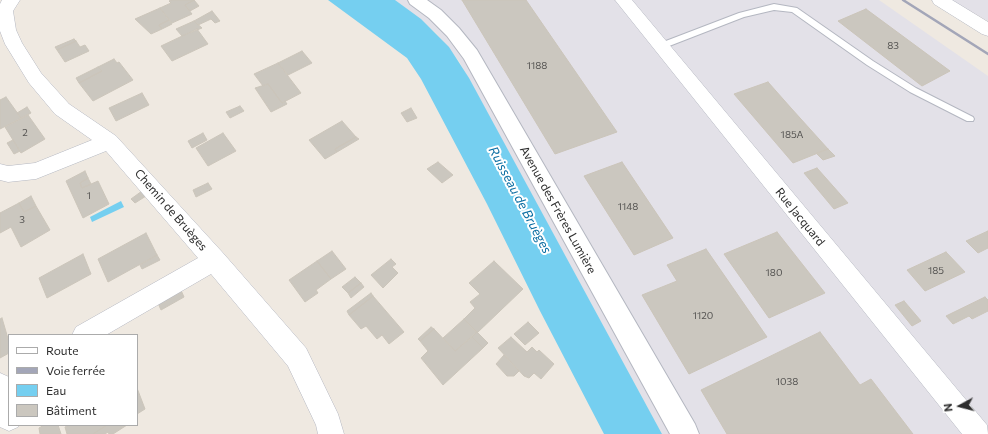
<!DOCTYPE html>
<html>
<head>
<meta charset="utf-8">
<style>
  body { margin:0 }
  #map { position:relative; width:988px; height:434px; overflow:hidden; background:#efe9e1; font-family:Commissioner,sans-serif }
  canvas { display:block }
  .legend { position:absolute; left:8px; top:334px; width:130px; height:92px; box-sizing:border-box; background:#fff; border:1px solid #ababab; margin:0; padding:5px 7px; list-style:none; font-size:12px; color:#2e2e2e }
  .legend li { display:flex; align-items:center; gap:8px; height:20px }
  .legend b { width:20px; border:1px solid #ababab }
  .north { position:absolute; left:940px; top:386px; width:40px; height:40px; -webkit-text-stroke:3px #fff; paint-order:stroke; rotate:263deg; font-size:11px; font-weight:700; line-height:16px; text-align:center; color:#2e2e2e }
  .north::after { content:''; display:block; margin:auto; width:14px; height:18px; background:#2e2e2e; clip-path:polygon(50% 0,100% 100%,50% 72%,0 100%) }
</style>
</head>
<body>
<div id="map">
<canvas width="988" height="434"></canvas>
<ul class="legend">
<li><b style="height:5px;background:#fff"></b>Route</li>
<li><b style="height:5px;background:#a3a6b8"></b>Voie ferrée</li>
<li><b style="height:11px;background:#75cff0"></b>Eau</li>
<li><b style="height:11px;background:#cbc7bf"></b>Bâtiment</li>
</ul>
<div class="north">N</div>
</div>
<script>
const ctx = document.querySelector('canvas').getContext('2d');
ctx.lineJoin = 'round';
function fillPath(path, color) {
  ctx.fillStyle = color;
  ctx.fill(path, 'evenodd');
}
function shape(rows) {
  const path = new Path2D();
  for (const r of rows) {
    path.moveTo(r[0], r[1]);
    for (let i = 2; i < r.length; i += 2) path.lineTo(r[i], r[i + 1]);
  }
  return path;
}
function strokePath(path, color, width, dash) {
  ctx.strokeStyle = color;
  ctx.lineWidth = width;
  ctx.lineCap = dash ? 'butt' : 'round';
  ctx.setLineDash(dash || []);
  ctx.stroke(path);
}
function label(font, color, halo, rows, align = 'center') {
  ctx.font = font + ' Commissioner,sans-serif';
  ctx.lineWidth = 4;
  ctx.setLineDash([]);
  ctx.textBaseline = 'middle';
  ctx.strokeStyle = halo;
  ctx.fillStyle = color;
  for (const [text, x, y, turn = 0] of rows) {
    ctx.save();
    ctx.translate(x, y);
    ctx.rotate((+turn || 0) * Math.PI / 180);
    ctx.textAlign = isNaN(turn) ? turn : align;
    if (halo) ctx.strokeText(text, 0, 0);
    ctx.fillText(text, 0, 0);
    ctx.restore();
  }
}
fillPath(shape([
  [395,0,879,0,988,76,988,434,662,434,459,61,436,33],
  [951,0,988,0,988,21]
]), '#e3e1e8');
fillPath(shape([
  [328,0,395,0,421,19,449,47,469,78,662,434,604,434,540,311,487,204,421,79,407,58],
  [121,201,124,207,92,222,90,217]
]), '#75cff0');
const building = shape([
  [171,0,194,0,185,5,192,14,172,23,160,8,171,3,169,1,171,0],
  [194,0,199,6,190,11,185,5,194,0],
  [462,0,526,0,617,132,555,154,462,0],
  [160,8,169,20,159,25,162,29,151,34,135,19,160,8],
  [866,9,950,71,922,86,838,21,866,9],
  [212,11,220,21,215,23,211,19,198,25,194,21,212,11],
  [169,20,172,24,162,29,159,25,169,20],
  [194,21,202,28,182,36,176,29,194,21],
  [197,29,208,44,172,61,161,46,197,29],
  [74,39,76,41,57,50,55,47,74,39],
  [76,41,80,47,85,45,89,51,65,62,57,50,76,41],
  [302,51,312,63,288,75,278,63,302,51],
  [114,59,117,63,119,62,133,80,93,101,79,83,102,71,98,67,114,59],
  [278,63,301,93,282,103,268,84,263,86,254,74,278,63],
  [98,67,102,71,79,83,76,78,98,67],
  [768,82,791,108,828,149,793,163,734,94,768,82],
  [268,84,282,103,285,101,287,104,271,112,255,88,268,84],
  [142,93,149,105,116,121,109,108,142,93],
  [6,97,21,118,0,129,0,100,6,97],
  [240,106,244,111,230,118,226,112,240,106],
  [27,107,31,113,21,118,17,113,27,107],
  [411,108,417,118,407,122,401,113,411,108],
  [28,115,45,139,21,153,5,127,28,115],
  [342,121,356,137,335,149,337,152,325,159,309,140,342,121],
  [203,133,207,140,192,148,188,141,203,133],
  [223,133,236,151,208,166,196,148,223,133],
  [356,137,359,139,337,152,335,149,356,137],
  [13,140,20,151,14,154,7,143,13,140],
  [828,149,835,156,823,160,816,153,828,149],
  [438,162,453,175,442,183,427,169,438,162],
  [622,162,673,238,634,255,584,176,622,162],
  [817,168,848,203,834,209,804,173,817,168],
  [85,171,88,178,80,183,82,188,98,181,109,204,83,218,66,181,85,171],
  [88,178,91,184,82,188,80,183,88,178],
  [208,183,212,189,196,197,193,190,208,183],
  [142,191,146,196,135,203,131,199,142,191],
  [31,196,36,206,24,212,19,203,31,196],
  [19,203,24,212,36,206,50,230,21,247,11,227,0,233,0,213,19,203],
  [988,231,988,248,978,253,966,241,988,231],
  [777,232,825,293,769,318,724,254,777,232],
  [146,233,157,255,108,282,98,259,146,233],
  [706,249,767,337,689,374,642,295,677,281,667,265,706,249],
  [332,251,346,269,331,279,317,261,332,251],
  [946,252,965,272,925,291,907,270,946,252],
  [83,254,91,274,47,298,39,278,83,254],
  [157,255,160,260,142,269,140,265,157,255],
  [391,259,396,264,392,267,398,273,383,288,371,275,391,259],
  [317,261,331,279,316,290,318,293,305,302,289,280,317,261],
  [494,261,523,289,477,333,464,319,475,308,470,302,480,294,469,283,494,261],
  [355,277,361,283,348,293,342,287,355,277],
  [361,283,364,287,351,298,348,293,361,283],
  [180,288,184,297,161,310,157,301,180,288],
  [371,293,373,296,349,315,347,311,371,293],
  [373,296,404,332,389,344,382,335,377,339,366,326,361,329,349,315,373,296],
  [985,297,988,300,988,311,972,319,969,316,953,324,946,316,985,297],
  [904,301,921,321,912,326,895,305,904,301],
  [2,318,9,342,9,353,0,358,0,319,2,318],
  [464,319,477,332,455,351,443,338,464,319],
  [528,322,539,333,525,345,514,334,528,322],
  [431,327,434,329,420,341,418,339,431,327],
  [434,329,455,351,472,337,483,348,443,385,421,358,428,351,420,341,434,329],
  [477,332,488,343,483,348,472,337,477,332],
  [820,332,860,385,871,379,913,434,727,434,701,390,820,332],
  [511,337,527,352,532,347,537,352,539,350,554,364,541,379,534,373,529,378,524,376,498,348,511,337],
  [504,355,519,371,514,376,507,376,496,364,504,355],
  [137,388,145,409,137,414,137,388],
  [44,425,58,425,61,434,40,434,39,428,44,425],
  [69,425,107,425,93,434,67,434,65,427,69,425],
  [107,425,127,425,113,434,109,434,108,432,105,434,93,434,107,425]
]);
fillPath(building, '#cbc7bf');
strokePath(building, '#cbc5ba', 1);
const lane = shape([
  [774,4,797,8,873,61,916,88,973,117,974,119,973,121,967,121,910,92,867,65,792,12,774,10,744,17,664,48,658,48,657,46,658,44,739,13,774,4]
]);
const street = shape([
  [2,0,20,0,13,11,16,30,22,43,41,73,69,104,116,136,223,253,306,348,338,414,344,434,318,434,316,425,288,366,211,274,106,335,72,335,76,327,198,258,106,151,36,179,8,182,0,180,0,164,8,166,35,163,92,140,55,114,29,83,5,44,0,31,0,4,2,0],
  [615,0,632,0,987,425,988,434,962,434,615,0],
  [932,0,952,0,988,22,988,36,982,34,934,4,932,0],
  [0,373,9,377,9,425,19,425,18,427,9,431,0,427,0,373]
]);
const secondary = shape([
  [408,0,427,0,441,10,459,28,477,50,695,424,699,434,670,434,464,59,447,36,429,18,410,4,408,0]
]);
strokePath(lane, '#b4b7c1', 2);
strokePath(street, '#b4b7c1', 1);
strokePath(secondary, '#b4b7c1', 2);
fillPath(lane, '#fff');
fillPath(street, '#fff');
fillPath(secondary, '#fff');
strokePath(shape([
  [903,0,988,54]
]), '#a3a6b8', 2.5);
label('10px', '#555452', null, [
  ["83",893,46],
  ["1188",537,66],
  ["2",25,133],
  ["185A",792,135],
  ["1",89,196],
  ["1148",628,207],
  ["3",22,220],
  ["185",936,271],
  ["180",774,273],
  ["1120",703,316],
  ["1038",787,382]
]);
label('12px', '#2e2e2e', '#fff', [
  ["Chemin de Bruèges",171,210,49],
  ["Avenue des Frères Lumière",558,210,61],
  ["Rue Jacquard",800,217,51]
]);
label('italic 13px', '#0d6fa3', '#fff', [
  ["Ruisseau de Bruèges",520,200,62]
]);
</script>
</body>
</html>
